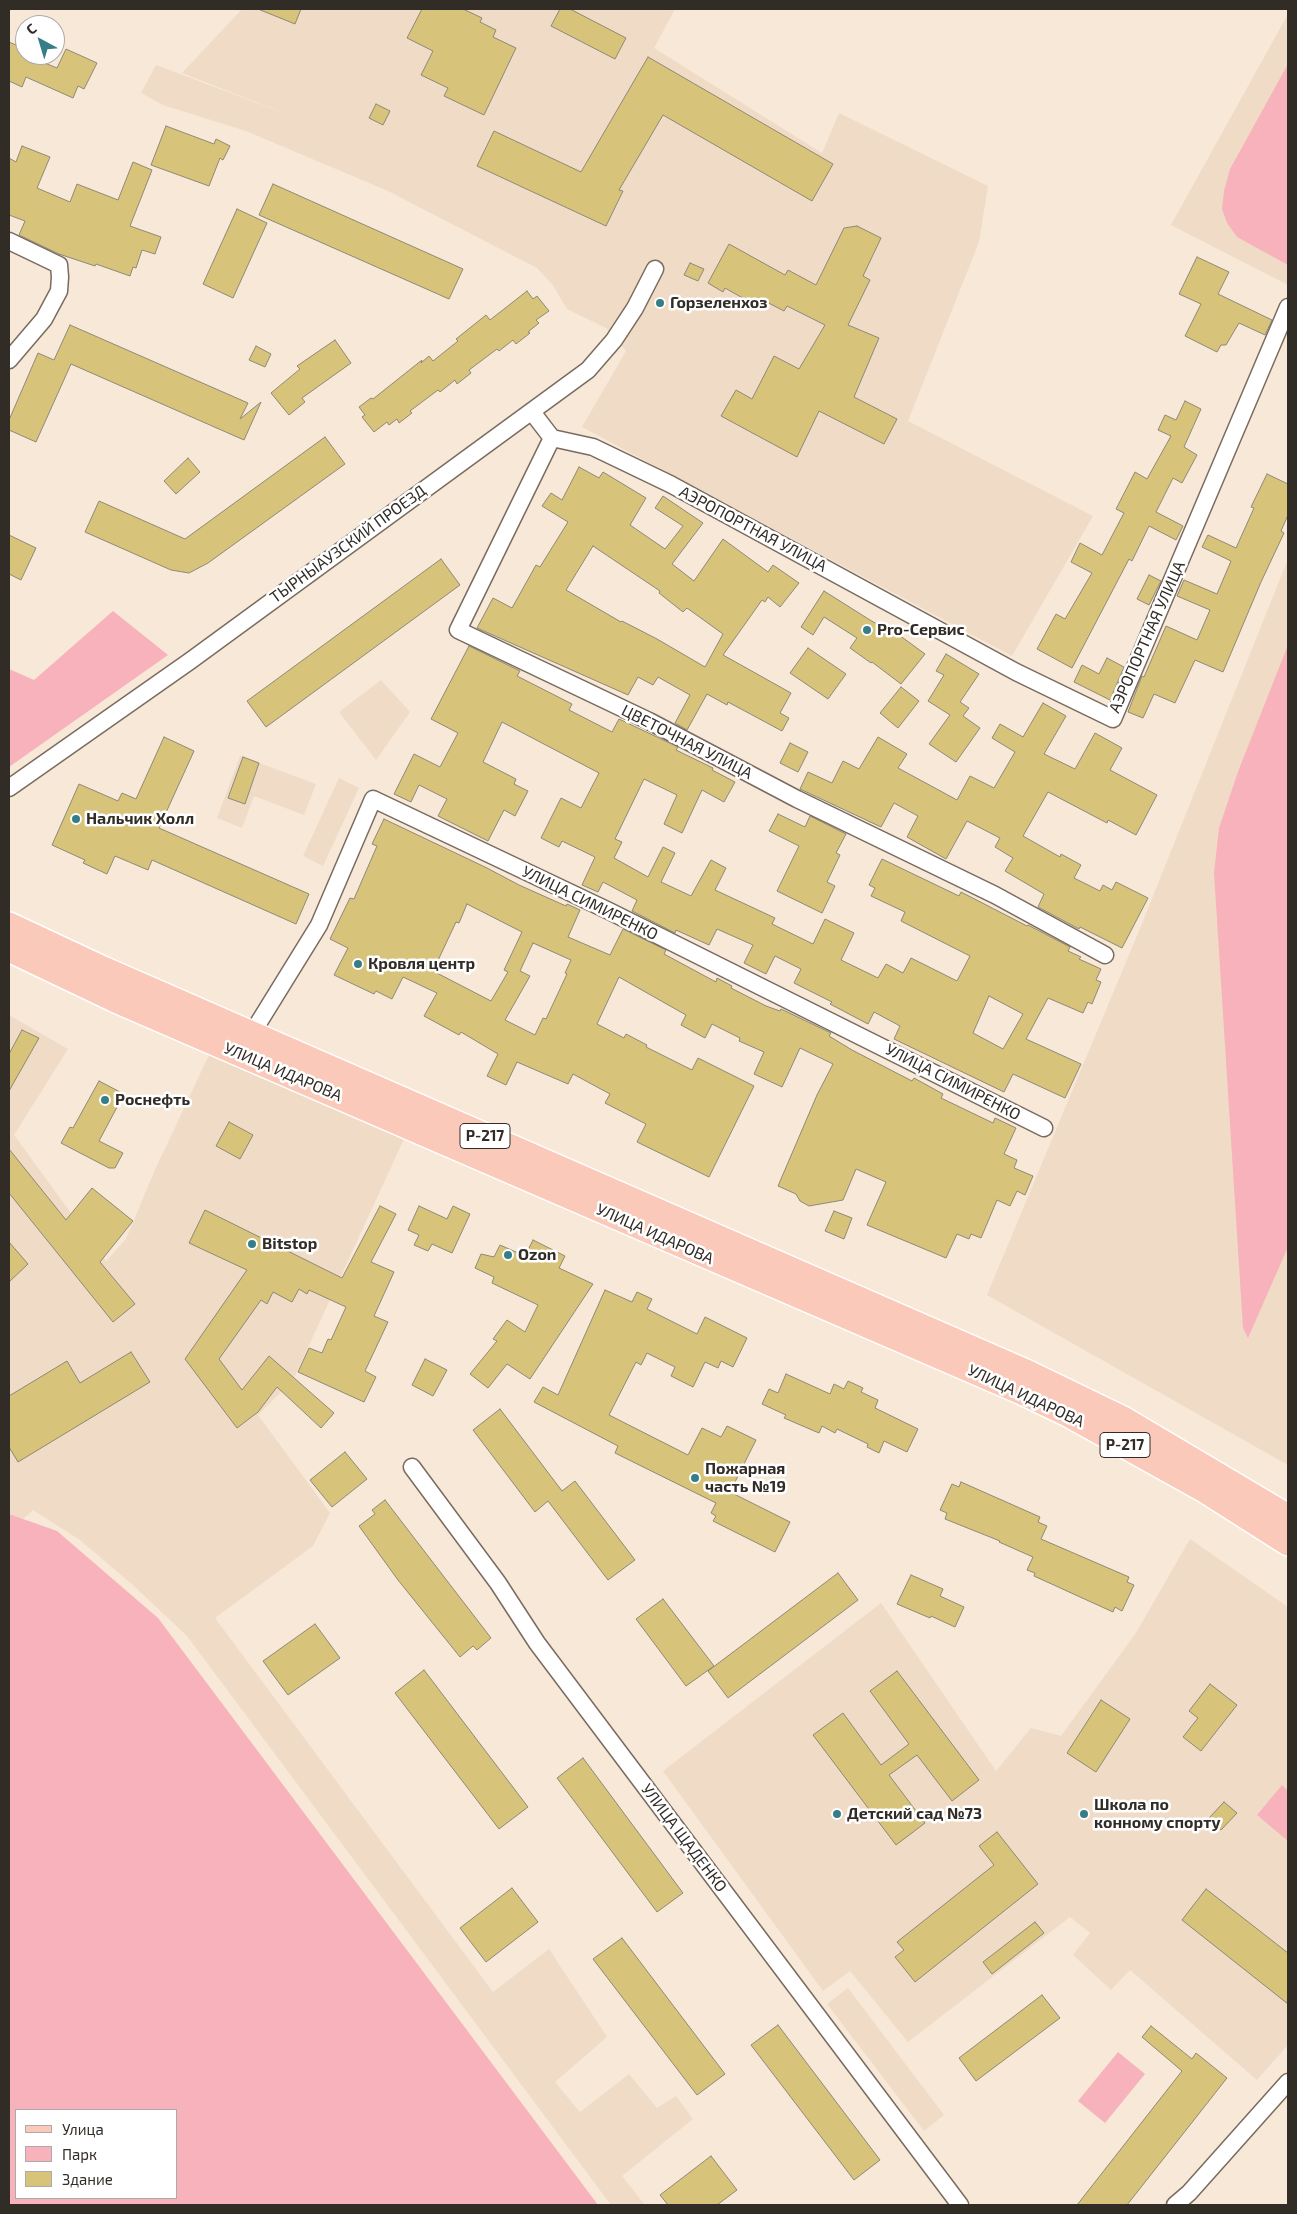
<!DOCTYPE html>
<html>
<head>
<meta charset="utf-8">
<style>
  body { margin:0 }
  #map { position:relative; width:1297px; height:2214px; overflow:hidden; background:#f7e8d8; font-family:"Exo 2",sans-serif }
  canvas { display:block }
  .frame { position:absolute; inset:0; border:10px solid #322c27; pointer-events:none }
  .legend { position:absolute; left:15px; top:2109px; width:162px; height:90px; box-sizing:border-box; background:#fff; border:1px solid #adaba9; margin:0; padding:6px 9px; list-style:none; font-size:15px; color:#322c27 }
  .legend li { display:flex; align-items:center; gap:10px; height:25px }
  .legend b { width:25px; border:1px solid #adaba9 }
  .north { position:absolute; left:15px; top:15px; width:50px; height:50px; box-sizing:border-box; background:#fff; border:1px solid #adaba9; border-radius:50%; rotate:321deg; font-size:14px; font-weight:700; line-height:20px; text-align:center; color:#322c27 }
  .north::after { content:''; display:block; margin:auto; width:18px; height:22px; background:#367e87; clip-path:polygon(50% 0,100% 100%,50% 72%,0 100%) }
</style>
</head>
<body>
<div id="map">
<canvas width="1297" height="2214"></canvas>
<div class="frame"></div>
<ul class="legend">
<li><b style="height:6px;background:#fbc9b9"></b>Улица</li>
<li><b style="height:14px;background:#f8b2bb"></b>Парк</li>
<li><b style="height:14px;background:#d7c37a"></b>Здание</li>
</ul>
<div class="north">С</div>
</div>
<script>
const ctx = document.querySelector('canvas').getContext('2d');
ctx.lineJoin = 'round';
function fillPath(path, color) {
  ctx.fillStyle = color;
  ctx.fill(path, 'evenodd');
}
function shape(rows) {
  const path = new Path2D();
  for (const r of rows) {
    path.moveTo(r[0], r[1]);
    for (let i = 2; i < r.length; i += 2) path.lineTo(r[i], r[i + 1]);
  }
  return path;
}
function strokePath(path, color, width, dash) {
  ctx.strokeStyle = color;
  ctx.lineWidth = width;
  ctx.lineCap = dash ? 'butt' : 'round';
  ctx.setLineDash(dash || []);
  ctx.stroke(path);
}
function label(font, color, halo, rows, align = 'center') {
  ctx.font = font + ' "Exo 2",sans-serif';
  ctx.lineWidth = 5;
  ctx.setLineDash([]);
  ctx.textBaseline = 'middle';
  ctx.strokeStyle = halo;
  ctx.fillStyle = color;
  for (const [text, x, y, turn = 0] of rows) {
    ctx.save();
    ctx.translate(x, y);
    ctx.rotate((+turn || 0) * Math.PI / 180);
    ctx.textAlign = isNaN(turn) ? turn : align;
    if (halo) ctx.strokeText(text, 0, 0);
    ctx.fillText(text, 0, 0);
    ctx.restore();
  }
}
fillPath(shape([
  [242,9,673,9,674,11,654,48,822,153,839,113,988,186,979,242,908,421,1093,516,1012,656,582,427,626,351,606,328,567,309,552,284,537,268,388,191,246,131,163,105,141,93,156,65,294,117,182,73],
  [1288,14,1288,285,1171,225],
  [1288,559,1288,1465,987,1295,1141,926],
  [381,680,410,712,376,760,339,712],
  [240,756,316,784,304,815,254,796,242,828,217,818],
  [339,778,359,788,323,866,303,856],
  [9,1015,68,1049,14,1135,106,1261,126,1239,154,1172,209,1055,404,1139,293,1380,258,1415,330,1513,313,1546,215,1618,493,1992,549,1949,607,2037,555,2082,580,2112,629,2074,657,2108,676,2096,693,2119,622,2176,645,2205,611,2205,187,1636,134,1586,80,1540,33,1510,23,1519,9,1514],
  [1190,1539,1288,1607,1288,2045,1257,2080,1130,1970,1111,1990,1073,1955,1090,1933,1070,1917,908,2042,850,1971,823,1991,663,1771,881,1603,996,1771,1031,1728,1061,1736,1136,1633],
  [848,1988,944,2115,924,2131,827,2004]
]), '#f0dbc7');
fillPath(shape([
  [1288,64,1288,265,1237,237,1227,223,1222,209,1224,191,1230,169],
  [113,611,168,655,9,767,9,669,34,680],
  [1288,645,1288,1247,1248,1338,1243,1328,1214,873,1219,828,1239,769],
  [9,1514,57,1531,158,1618,598,2205,9,2205],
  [176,2110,176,2198,16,2198,16,2110],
  [1282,1785,1288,1791,1288,1841,1257,1815],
  [1118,2052,1145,2074,1105,2123,1078,2101]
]), '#f8b2bb');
const building = shape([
  [258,9,301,9,295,24,258,9],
  [422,9,463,9,482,18,480,22,496,30,493,37,516,48,484,115,444,96,448,88,421,75,433,51,407,38,422,9],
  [560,9,570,9,626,38,615,59,551,26,560,9],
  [9,42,25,49,25,55,57,68,66,49,97,63,84,89,78,86,73,98,26,77,22,87,9,81,9,42],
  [648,57,833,164,812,201,663,115,619,190,623,191,606,226,477,166,494,131,581,172,648,57],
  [376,104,390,111,383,125,369,118,376,104],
  [166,126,214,144,216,139,230,146,223,160,220,158,209,186,151,165,166,126],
  [22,146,50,157,37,188,70,202,77,184,118,200,133,162,152,170,130,226,161,237,155,254,142,250,136,268,133,267,130,276,96,264,95,266,59,254,19,235,25,221,9,215,9,158,16,162,22,146],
  [273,184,463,269,449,299,259,215,273,184],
  [237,209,267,223,233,298,203,284,237,209],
  [857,226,881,238,863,276,870,280,848,325,879,338,854,397,897,419,884,444,819,411,797,457,721,416,736,390,752,399,774,356,799,369,825,325,787,306,784,311,759,298,755,305,725,288,723,292,708,283,729,244,785,275,788,270,816,285,844,228,857,226],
  [1197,257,1229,272,1218,294,1272,320,1265,335,1239,323,1226,345,1221,345,1217,352,1185,336,1201,304,1179,294,1197,257],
  [690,263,704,269,698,281,684,275,690,263],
  [527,291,533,299,537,296,549,311,536,320,539,323,528,332,530,333,516,344,513,340,499,351,497,349,469,370,471,373,457,384,455,380,440,392,438,390,410,411,412,413,399,423,397,419,389,425,387,422,374,432,362,417,365,415,359,407,371,398,373,399,422,360,421,363,429,356,433,361,458,341,456,339,486,315,490,320,527,291],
  [70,325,248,403,240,419,261,402,244,440,71,364,36,442,9,430,9,420,38,353,54,360,70,325],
  [335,340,351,363,302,398,305,402,289,415,271,393,300,369,297,366,335,340],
  [256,346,271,354,265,367,249,360,256,346],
  [1185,401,1201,409,1184,447,1197,455,1182,483,1173,478,1156,512,1183,526,1176,540,1149,526,1132,561,1129,559,1072,668,1037,649,1056,614,1065,619,1092,573,1071,562,1080,543,1102,555,1124,513,1116,509,1135,472,1147,479,1171,436,1158,430,1165,415,1176,420,1185,401],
  [325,437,345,464,208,563,189,573,171,570,85,532,99,501,185,539,325,437],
  [188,458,200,472,176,494,164,481,188,458],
  [579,467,599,478,603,472,646,498,630,525,665,549,683,526,655,508,663,496,703,523,672,564,694,581,723,539,768,572,773,565,799,583,780,607,768,597,765,602,762,600,723,655,791,693,780,713,789,718,782,731,728,702,727,705,707,694,687,730,675,723,690,695,658,677,653,685,638,677,628,695,477,628,493,598,512,608,536,565,540,567,568,522,542,506,551,493,562,500,579,467],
  [593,546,660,591,659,593,683,612,687,608,723,634,705,667,657,639,622,621,621,622,566,590,593,546],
  [1267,474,1288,484,1288,515,1281,531,1284,533,1261,582,1223,672,1195,660,1175,703,1154,694,1143,718,1128,712,1142,676,1144,677,1166,626,1197,640,1210,610,1177,596,1184,580,1217,594,1231,561,1202,547,1208,535,1236,548,1254,508,1251,507,1267,474],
  [9,535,36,548,21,580,9,574,9,535],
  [441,559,460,585,266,727,247,701,441,559],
  [1149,575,1161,581,1149,605,1137,599,1149,575],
  [824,591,870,620,882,627,884,624,925,654,901,684,872,662,871,663,850,648,857,638,824,617,813,635,801,627,824,591],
  [469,646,520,671,517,676,572,704,569,710,612,732,619,719,678,747,676,750,713,768,712,770,735,782,724,802,702,790,682,833,664,824,677,795,644,779,615,839,622,842,614,858,648,877,663,847,675,853,661,882,691,896,711,860,726,868,715,890,775,918,772,924,813,944,825,919,854,933,841,960,878,978,886,964,903,973,911,958,957,981,970,956,901,921,905,912,871,896,875,888,869,885,882,859,959,896,961,892,1027,926,1028,925,1070,947,1068,951,1081,957,1079,959,1101,969,1096,980,1101,982,1092,1004,1088,1002,1083,1013,1048,998,1026,1039,1081,1064,1065,1098,1013,1074,1004,1092,894,1039,900,1026,874,1012,868,1024,830,1004,832,1002,794,983,801,969,775,956,766,974,744,963,753,945,717,929,709,945,676,930,675,933,632,911,637,900,603,882,598,892,582,885,595,857,562,841,559,847,541,838,561,798,581,808,599,773,502,722,483,762,516,779,514,784,528,791,515,816,504,810,488,841,438,816,447,799,419,785,411,802,394,794,414,754,440,767,458,733,431,719,469,646],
  [989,996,1023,1014,1003,1049,973,1033,989,996],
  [808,648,846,674,828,699,790,673,808,648],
  [946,654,979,674,960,702,969,708,963,716,980,728,956,762,929,744,950,715,928,701,944,675,936,671,946,654],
  [1107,658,1124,667,1110,700,1074,682,1082,665,1099,674,1107,658],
  [901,687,919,701,898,728,880,713,901,687],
  [1043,703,1066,716,1044,754,1075,769,1095,733,1122,748,1110,770,1157,795,1136,835,1108,820,1107,823,1048,792,1023,836,1060,857,1061,854,1081,865,1074,878,1100,891,1103,885,1112,890,1116,882,1148,898,1122,948,1080,927,1079,929,1038,907,1044,894,1005,871,1013,858,995,847,1000,838,967,821,946,859,907,837,918,816,894,803,881,827,800,789,808,772,832,783,843,761,859,769,878,737,907,754,898,768,957,800,970,776,994,788,1015,752,992,738,1000,724,1023,737,1043,703],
  [164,737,194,751,159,828,309,894,296,924,152,860,148,870,115,856,107,874,83,863,85,860,52,845,79,784,118,801,122,793,136,799,164,737],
  [790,743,808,752,798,772,780,763,790,743],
  [243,757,259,763,245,804,228,798,243,757],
  [778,814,805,827,810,816,846,834,836,853,840,855,827,882,835,886,822,913,777,891,799,846,769,831,778,814],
  [384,819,487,868,519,885,566,906,567,904,580,910,568,937,610,955,623,929,666,950,664,954,716,982,717,978,732,986,731,988,766,1006,780,1011,781,1009,831,1033,829,1036,852,1050,912,1081,914,1078,943,1094,941,1098,993,1123,995,1118,1016,1128,1004,1154,1017,1160,1014,1168,1033,1176,1025,1195,1017,1191,1010,1206,997,1200,981,1238,971,1234,969,1239,957,1234,946,1258,867,1225,886,1182,856,1169,843,1200,809,1206,800,1201,796,1194,778,1186,817,1095,833,1064,800,1048,782,1087,754,1074,764,1052,739,1041,740,1038,712,1024,705,1038,681,1025,686,1015,619,977,597,1024,624,1038,626,1034,647,1045,646,1047,692,1070,698,1058,754,1086,709,1177,637,1142,646,1124,605,1103,610,1094,573,1074,568,1084,517,1062,506,1085,487,1076,498,1054,461,1032,459,1035,424,1016,437,993,403,977,392,999,376,991,374,994,334,975,348,948,330,939,350,898,354,899,377,846,372,844,384,819],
  [467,904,522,932,504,970,508,972,491,1001,433,971,456,922,459,923,467,904],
  [533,943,571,960,565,973,567,974,546,1019,543,1018,535,1035,505,1020,530,976,520,971,533,943],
  [22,1030,39,1038,9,1091,9,1054,22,1030],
  [99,1081,124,1094,99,1141,123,1153,115,1168,109,1168,61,1143,70,1127,73,1128,99,1081],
  [229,1122,253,1135,240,1159,216,1146,229,1122],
  [9,1149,66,1220,92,1188,133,1221,100,1262,135,1304,113,1322,9,1193,9,1149],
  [380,1206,396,1214,371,1262,394,1272,374,1316,388,1322,365,1371,376,1377,364,1402,298,1372,309,1348,322,1353,328,1339,331,1340,346,1307,309,1290,307,1294,299,1289,292,1302,273,1292,267,1304,261,1300,219,1359,242,1390,269,1356,334,1413,321,1428,277,1387,258,1412,237,1428,185,1359,247,1270,189,1243,205,1210,342,1278,380,1206],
  [419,1206,447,1219,453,1206,470,1214,452,1253,432,1244,428,1251,414,1245,419,1235,408,1230,419,1206],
  [834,1211,852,1218,844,1239,825,1231,834,1211],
  [533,1240,565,1256,559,1268,593,1284,530,1379,507,1364,488,1388,470,1374,497,1341,493,1339,507,1320,525,1332,538,1305,492,1283,494,1277,475,1268,481,1254,494,1257,500,1245,525,1256,533,1240],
  [9,1242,28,1264,9,1282,9,1242],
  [605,1290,632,1302,637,1292,652,1299,647,1309,697,1334,705,1317,747,1338,733,1367,721,1361,718,1368,705,1362,693,1387,671,1376,675,1367,647,1353,641,1365,636,1362,609,1415,688,1455,702,1428,721,1437,727,1426,756,1440,730,1492,790,1522,775,1552,713,1521,716,1516,711,1513,716,1503,615,1453,618,1446,534,1402,543,1387,558,1395,605,1290],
  [131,1352,150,1382,18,1462,9,1447,9,1396,67,1361,80,1383,131,1352],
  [425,1359,447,1370,433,1396,412,1385,425,1359],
  [786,1374,830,1394,834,1384,844,1389,848,1381,863,1388,861,1392,878,1400,875,1408,918,1429,907,1452,884,1441,879,1453,867,1447,868,1444,837,1429,835,1433,822,1426,819,1433,784,1418,786,1415,762,1404,769,1389,778,1393,786,1374],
  [500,1409,562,1491,575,1481,635,1560,608,1580,548,1501,535,1512,473,1430,500,1409],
  [345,1452,367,1479,332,1507,310,1480,345,1452],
  [961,1482,1040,1517,1038,1522,1047,1526,1041,1539,1129,1577,1127,1582,1134,1585,1122,1611,1115,1607,1113,1612,1034,1576,1035,1573,1027,1570,1033,1557,999,1542,1000,1541,945,1519,947,1513,940,1510,952,1484,959,1487,961,1482],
  [385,1500,491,1638,477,1650,473,1646,460,1657,398,1580,359,1526,375,1514,372,1510,385,1500],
  [838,1573,858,1600,728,1698,708,1671,838,1573],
  [911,1575,943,1589,940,1596,964,1607,955,1627,931,1616,930,1618,897,1604,911,1575],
  [663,1599,714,1666,686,1686,636,1619,663,1599],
  [315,1624,340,1658,288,1695,263,1661,315,1624],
  [424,1670,528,1807,499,1829,395,1693,424,1670],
  [897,1671,979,1780,952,1801,917,1755,889,1775,925,1823,896,1845,813,1735,843,1713,881,1765,909,1744,870,1691,897,1671],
  [1210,1684,1237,1705,1201,1751,1183,1737,1198,1718,1189,1711,1210,1684],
  [1101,1700,1130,1719,1096,1772,1067,1753,1101,1700],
  [583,1758,683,1893,657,1912,557,1778,583,1758],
  [1224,1802,1237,1813,1221,1830,1209,1818,1224,1802],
  [997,1832,1038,1884,915,1982,895,1957,904,1950,897,1942,994,1865,979,1846,997,1832],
  [512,1888,538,1922,486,1962,460,1928,512,1888],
  [1206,1889,1288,1953,1288,2004,1182,1920,1206,1889],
  [1035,1922,1044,1933,992,1974,983,1962,1035,1922],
  [622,1938,725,2074,697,2095,593,1959,622,1938],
  [1042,1995,1060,2018,976,2081,959,2058,1042,1995],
  [778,2025,880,2160,854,2180,751,2045,778,2025],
  [1151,2026,1192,2059,1196,2053,1227,2078,1127,2205,1077,2205,1182,2071,1142,2037,1151,2026],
  [711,2156,737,2190,717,2205,668,2205,660,2195,711,2156]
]);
fillPath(building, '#d7c37a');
strokePath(building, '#8e8977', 1);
const street = shape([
  [9,241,59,265,60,277,59,291,44,319,9,360],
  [532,412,552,438,593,447,670,484,1016,672,1113,719,1288,307],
  [552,438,458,630,649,721,797,799,995,895,1105,955],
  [9,788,190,661,588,370,614,340,635,308,655,269],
  [251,1035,319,925,373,799,609,911,1044,1128],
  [412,1467,498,1583,537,1643,960,2205],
  [1175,2205,1189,2193,1288,2082]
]);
const primary = shape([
  [9,925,103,969,1028,1373,1123,1419,1288,1517],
  [9,949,118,1001,1022,1392,1068,1414,1203,1489,1288,1543]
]);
strokePath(street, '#796b5e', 19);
strokePath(primary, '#fff', 28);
strokePath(street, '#fff', 16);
strokePath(primary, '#fbc9b9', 25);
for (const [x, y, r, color] of [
  [660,303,5,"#367e87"],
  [867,630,5,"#367e87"],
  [76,819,5,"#367e87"],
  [358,964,5,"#367e87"],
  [105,1100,5,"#367e87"],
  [252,1244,5,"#367e87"],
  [508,1255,5,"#367e87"],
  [695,1478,5,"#367e87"],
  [837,1814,5,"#367e87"],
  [1084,1814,5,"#367e87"]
]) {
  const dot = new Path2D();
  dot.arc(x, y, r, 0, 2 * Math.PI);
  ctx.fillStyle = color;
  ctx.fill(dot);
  strokePath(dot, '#fff', 2);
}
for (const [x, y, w] of [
  [485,1136,50],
  [1125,1445,50]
]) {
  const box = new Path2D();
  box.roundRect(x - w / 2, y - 12.5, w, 25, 4);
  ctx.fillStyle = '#fff';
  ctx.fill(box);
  strokePath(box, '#322c27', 1);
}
label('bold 15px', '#322c27', null, [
  ["Р-217",485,1136],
  ["Р-217",1125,1445]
]);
label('bold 16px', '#322c27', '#fff', [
  ["Горзеленхоз",670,303],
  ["Pro-Сервис",877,630],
  ["Нальчик Холл",86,819],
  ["Кровля центр",368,964],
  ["Роснефть",115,1100],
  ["Bitstop",262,1244],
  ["Ozon",518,1255],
  ["Пожарная",705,1469],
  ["часть №19",705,1487],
  ["Школа по",1094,1805],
  ["конному спорту",1094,1823],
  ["Детский сад №73",847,1814]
], 'left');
label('16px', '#322c27', '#fff', [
  ["АЭРОПОРТНАЯ УЛИЦА",753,529,28],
  ["ТЫРНЫАУЗСКИЙ ПРОЕЗД",348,544,-36],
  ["АЭРОПОРТНАЯ УЛИЦА",1147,637,-66],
  ["ЦВЕТОЧНАЯ УЛИЦА",687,742,27],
  ["УЛИЦА СИМИРЕНКО",590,903,26],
  ["УЛИЦА ИДАРОВА",283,1072,23],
  ["УЛИЦА СИМИРЕНКО",953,1082,27],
  ["УЛИЦА ИДАРОВА",655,1234,24],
  ["УЛИЦА ИДАРОВА",1026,1396,25],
  ["УЛИЦА ЩАДЕНКО",684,1838,53]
]);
</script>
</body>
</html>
